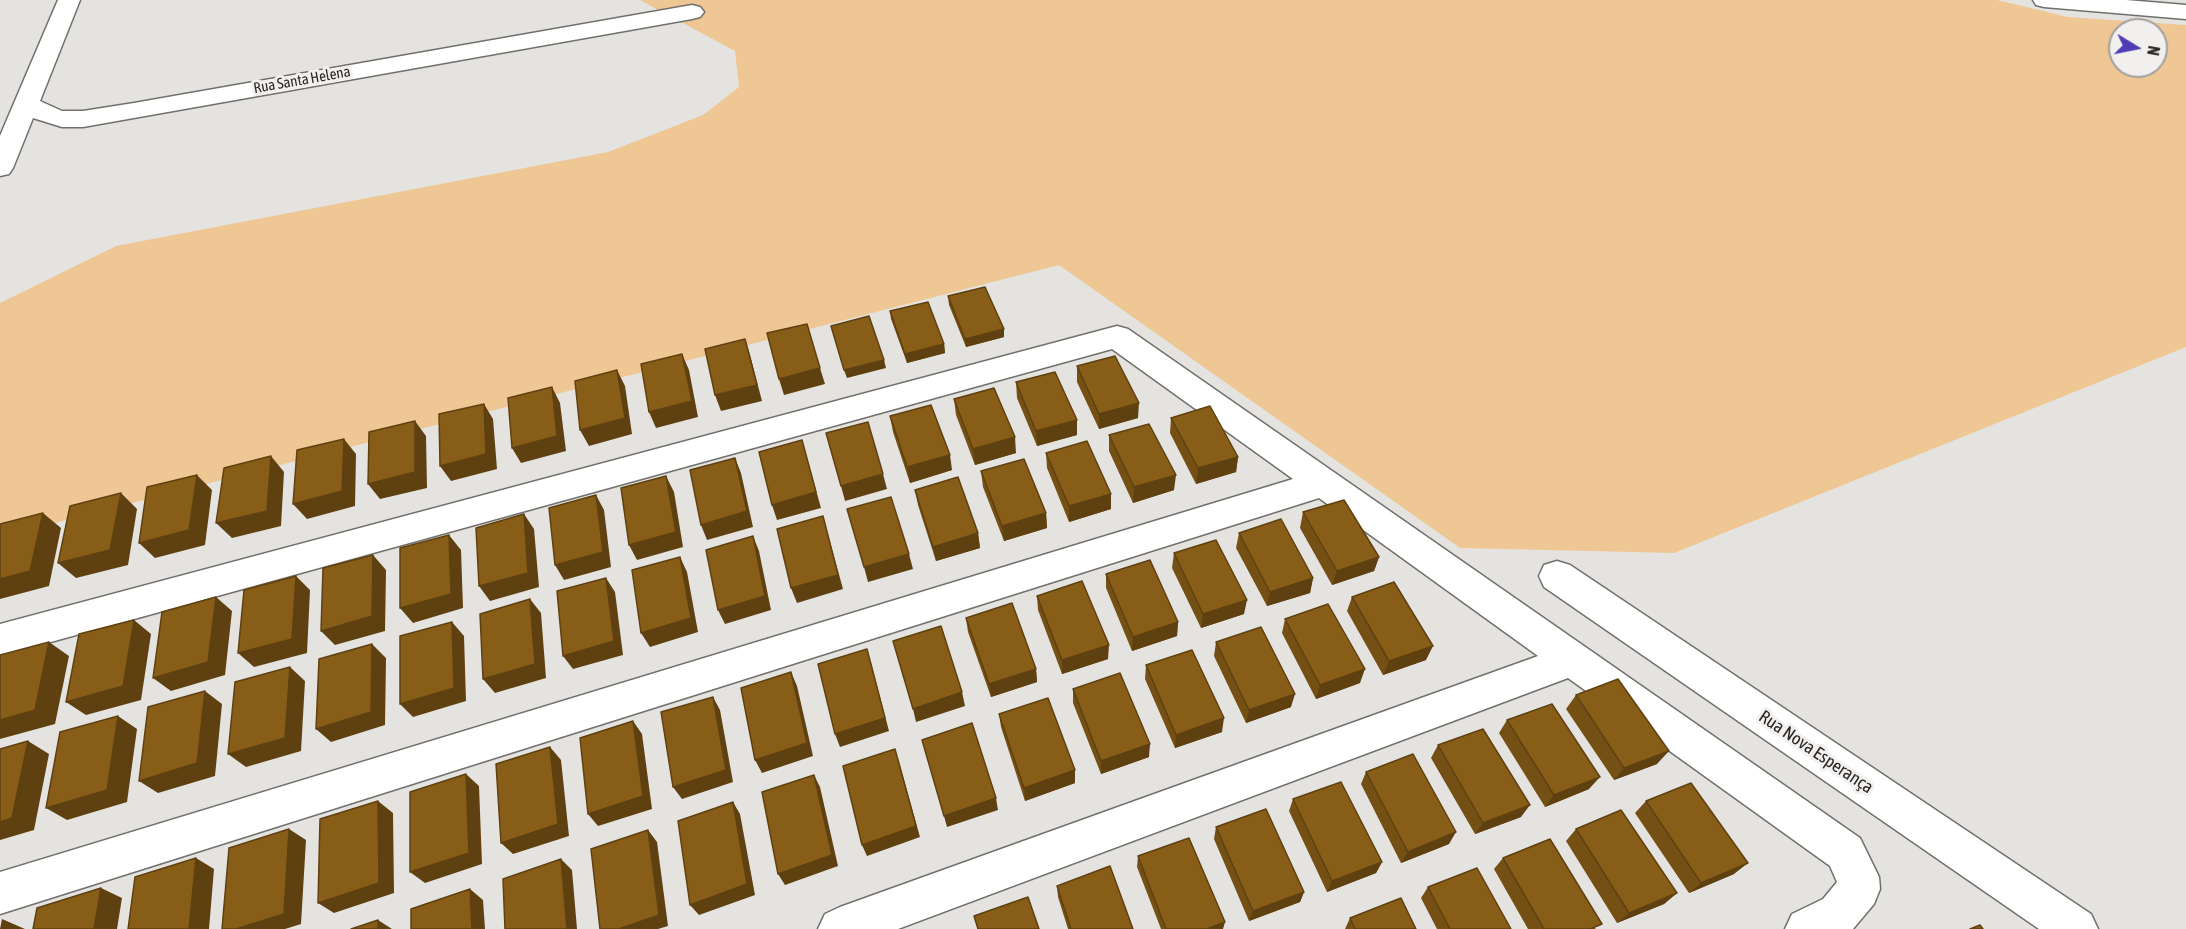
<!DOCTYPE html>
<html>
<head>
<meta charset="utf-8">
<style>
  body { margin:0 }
  #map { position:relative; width:2186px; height:929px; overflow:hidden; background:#e5e3e0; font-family:"Asap Condensed",sans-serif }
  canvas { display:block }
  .north { position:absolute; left:2108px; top:18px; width:60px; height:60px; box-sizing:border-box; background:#f2f0ee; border:2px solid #a2a09e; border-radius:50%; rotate:100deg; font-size:16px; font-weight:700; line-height:24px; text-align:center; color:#292827 }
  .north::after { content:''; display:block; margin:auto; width:21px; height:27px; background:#503cb4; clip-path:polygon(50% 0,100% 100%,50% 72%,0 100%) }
</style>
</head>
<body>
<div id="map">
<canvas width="2186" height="929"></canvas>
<div class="north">N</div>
</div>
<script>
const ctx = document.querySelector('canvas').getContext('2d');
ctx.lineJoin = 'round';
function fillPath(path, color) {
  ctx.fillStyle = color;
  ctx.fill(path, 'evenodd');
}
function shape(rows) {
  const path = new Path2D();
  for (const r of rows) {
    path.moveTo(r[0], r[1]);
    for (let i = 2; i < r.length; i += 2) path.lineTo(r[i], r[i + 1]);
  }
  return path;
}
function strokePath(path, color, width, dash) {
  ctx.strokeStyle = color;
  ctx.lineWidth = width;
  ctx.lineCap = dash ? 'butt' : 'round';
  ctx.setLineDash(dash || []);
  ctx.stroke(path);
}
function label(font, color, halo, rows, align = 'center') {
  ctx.font = font + ' "Asap Condensed",sans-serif';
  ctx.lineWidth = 6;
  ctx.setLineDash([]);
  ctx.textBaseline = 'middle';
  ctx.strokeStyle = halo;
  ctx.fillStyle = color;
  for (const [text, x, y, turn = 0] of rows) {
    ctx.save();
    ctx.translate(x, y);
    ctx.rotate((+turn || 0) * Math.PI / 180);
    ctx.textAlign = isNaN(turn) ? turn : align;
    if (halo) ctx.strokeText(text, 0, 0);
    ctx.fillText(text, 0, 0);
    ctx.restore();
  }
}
fillPath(shape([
  [640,0,1997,0,2068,17,2186,25,2186,347,1674,553,1460,548,1059,265,0,537,0,303,116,246,608,152,703,115,739,87,735,51],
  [2120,30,2156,30,2156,66,2120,66]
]), '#eec795');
const street = shape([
  [58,0,80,0,40,101,62,111,83,111,134,103,692,5,700,7,704,12,700,17,692,19,83,127,62,127,33,118,13,168,9,174,0,176,0,136,58,0],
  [2033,0,2126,0,2186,5,2186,19,2044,7,2036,5,2033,0],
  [1117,326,1128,329,1860,838,1879,877,1880,889,1874,904,1853,929,1785,929,1792,914,1823,899,1837,882,1830,866,1568,678,898,929,818,929,825,914,840,907,1538,656,1319,498,0,914,0,872,1293,479,1112,349,0,656,0,624,1117,326],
  [1557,561,1570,565,2091,914,2098,929,2039,929,1544,587,1539,576,1544,565,1557,561]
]);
strokePath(street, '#71706d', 3);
fillPath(street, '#fff');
fillPath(shape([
  [948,296,1004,329,1004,337,966,347,949,305],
  [890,311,944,344,945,353,907,363,891,319],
  [1077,366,1138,418,1099,429,1077,382],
  [1016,382,1077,420,1077,435,1037,446,1017,398],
  [954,399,1016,453,975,465,956,415],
  [890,416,952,470,910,483,893,432],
  [1171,418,1238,457,1236,472,1196,484,1170,433],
  [1109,435,1174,490,1133,503,1109,451],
  [1046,453,1111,509,1069,522,1047,468],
  [981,471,1046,513,1047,528,1004,541,983,487],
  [915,490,978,533,980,548,936,561,918,505],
  [1303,512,1379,557,1374,571,1332,585,1300,528],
  [1239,533,1313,578,1310,593,1267,606,1236,548],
  [1174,553,1244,614,1201,628,1172,568],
  [1106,574,1178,622,1177,636,1132,651,1106,588],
  [1037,596,1108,659,1062,674,1038,610],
  [1352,597,1426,660,1383,675,1347,611],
  [966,618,1036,669,1037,682,991,697,968,632],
  [1285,619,1360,683,1316,699,1282,633],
  [1216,642,1291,707,1246,723,1214,656],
  [1146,665,1222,732,1175,748,1145,679],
  [1073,689,1149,757,1101,774,1073,703],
  [1576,695,1657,764,1614,780,1566,709],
  [999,714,1075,770,1075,783,1025,801,1001,727],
  [1507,720,1589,789,1545,807,1499,733],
  [1438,745,1521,817,1475,834,1431,758],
  [1366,772,1449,844,1401,863,1361,784],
  [1293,799,1382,862,1376,873,1327,892,1289,811],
  [1646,801,1734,874,1689,893,1635,813],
  [1216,827,1304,892,1300,902,1249,921,1214,839],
  [1576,829,1677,893,1664,904,1617,923,1566,841],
  [1138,856,1223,929,1161,929,1137,867],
  [1503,858,1596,929,1528,929,1494,869],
  [1057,886,1133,929,1068,929,1058,897],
  [1428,887,1511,929,1437,929,1421,898],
  [1350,918,1416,929,1345,929]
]), '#755015');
fillPath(shape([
  [1004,329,1004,337,966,347,965,339],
  [745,339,750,355,762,401,721,411,715,395],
  [944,344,945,353,907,363,905,354],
  [682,354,689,370,698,417,656,428,649,412],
  [884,360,886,368,847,378,844,370],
  [820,368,825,384,784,395,779,379],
  [617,370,625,386,632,434,589,446,580,430],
  [552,387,560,403,566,451,521,463,512,448],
  [1139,403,1138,418,1099,429,1099,414],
  [484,404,493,419,497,469,451,481,440,466],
  [1077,420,1077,435,1037,446,1036,431],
  [415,421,426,436,427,488,380,499,368,484],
  [1015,437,1016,453,975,465,973,449],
  [344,439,356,454,355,506,307,519,293,504],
  [802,440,821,508,777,520,772,505],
  [950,455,952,470,910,483,907,467],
  [271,456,284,472,281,526,232,538,216,523],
  [1238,457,1236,472,1196,484,1198,468],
  [735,458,741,473,753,527,707,540,701,525],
  [883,474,887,489,845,501,841,486],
  [197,475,212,490,205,545,155,558,139,543],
  [1176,475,1174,490,1133,503,1134,487],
  [666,476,674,492,683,547,637,560,629,545],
  [121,493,137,509,128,565,76,578,58,563],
  [1111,494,1111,509,1069,522,1069,506],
  [596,495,604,510,611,567,564,580,555,565],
  [43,513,61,528,49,586,0,599,0,579],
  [1046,513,1047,528,1004,541,1002,526],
  [524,514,534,529,539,587,490,601,479,586],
  [823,516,843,589,797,603,791,588],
  [978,533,980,548,936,561,933,547],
  [449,535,461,550,463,608,413,623,400,608],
  [753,536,759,551,771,610,725,624,718,610],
  [909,554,913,569,868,582,864,567],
  [373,555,386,570,385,631,335,645,321,631],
  [680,557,687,572,698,632,650,647,641,633],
  [1379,557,1374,571,1332,585,1337,571],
  [296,576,310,590,307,653,254,667,238,653],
  [606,578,615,592,623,655,573,669,563,656],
  [1313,578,1310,593,1267,606,1270,592],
  [216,597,232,611,225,675,171,691,153,678],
  [530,599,541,613,546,678,495,693,483,679],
  [1247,600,1244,614,1201,628,1203,614],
  [134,620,151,634,141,700,86,715,66,702],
  [452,622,464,636,466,701,413,717,400,704],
  [1178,622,1177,636,1132,651,1133,637],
  [49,642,69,656,55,724,0,739,0,720],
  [372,644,386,658,385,725,331,742,316,729],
  [1109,645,1108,659,1062,674,1062,660],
  [1433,646,1426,660,1383,675,1389,661],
  [871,663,889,731,840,747,835,734],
  [290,667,305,681,301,751,246,767,228,754],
  [1036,669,1037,682,991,697,989,684],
  [1365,669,1360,683,1316,699,1320,685],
  [791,672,797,686,813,756,762,773,755,760],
  [205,691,222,704,215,776,158,793,139,781],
  [962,692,965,706,916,722,913,709],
  [1295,694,1291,707,1246,723,1249,710],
  [713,697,720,710,733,782,682,799,673,787],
  [118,716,137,729,127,802,67,820,46,808],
  [1224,718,1222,732,1175,748,1176,735],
  [633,721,642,734,652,809,598,826,588,814],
  [28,741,49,754,34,830,0,840,0,822],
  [1150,744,1149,757,1101,774,1101,761],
  [550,747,561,760,569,836,513,854,501,843],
  [1669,751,1657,764,1614,780,1624,768],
  [899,762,920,837,867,856,862,845],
  [1075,770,1075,783,1025,801,1024,788],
  [466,774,479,786,482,864,425,883,410,872],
  [814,775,820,787,838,866,785,885,778,874],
  [1600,777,1589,789,1545,807,1554,795],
  [996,798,998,810,947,827,944,816],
  [378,801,393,813,394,893,334,913,318,903],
  [733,802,740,814,755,895,699,915,690,905],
  [1530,805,1521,817,1475,834,1483,823],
  [289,829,306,840,301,924,285,929,236,929],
  [648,830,657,842,668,926,658,929,619,929],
  [1456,832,1449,844,1401,863,1408,852],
  [196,858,214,869,209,929,189,929],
  [561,859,572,870,577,929,567,929],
  [1382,862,1376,873,1327,892,1332,881],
  [1748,863,1734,874,1689,893,1701,883],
  [101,888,122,898,117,929,94,929],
  [470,889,483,900,485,929,472,929],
  [1304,892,1300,902,1249,921,1253,911],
  [1677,893,1664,904,1617,923,1629,913],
  [2,919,25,929,0,929],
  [378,920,392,929,378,929],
  [1225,922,1223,929,1207,929]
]), '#5f4111');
const building = shape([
  [985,287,1004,329,965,339,948,296,985,287],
  [928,302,944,344,905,354,890,311,928,302],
  [869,316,884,360,844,370,831,326,869,316],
  [807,324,820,368,779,379,767,333,807,324],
  [745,339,757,385,715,395,705,349,745,339],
  [682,354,692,401,649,412,641,364,682,354],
  [1115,356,1139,403,1099,414,1077,366,1115,356],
  [617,370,625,418,580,430,575,381,617,370],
  [1055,372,1077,420,1036,431,1016,382,1055,372],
  [552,387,557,436,512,448,508,398,552,387],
  [994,388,1015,437,973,449,954,399,994,388],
  [484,404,486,454,440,466,439,414,484,404],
  [931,405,950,455,907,467,890,416,931,405],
  [1210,406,1238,457,1198,468,1171,418,1210,406],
  [415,421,415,472,368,484,369,432,415,421],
  [868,422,883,474,841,486,826,433,868,422],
  [1149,424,1176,475,1134,487,1109,435,1149,424],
  [344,439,342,491,293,504,297,450,344,439],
  [802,440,816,492,772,505,759,452,802,440],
  [1087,441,1111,494,1069,506,1046,453,1087,441],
  [271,456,267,511,216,523,224,468,271,456],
  [735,458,747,511,701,525,690,470,735,458],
  [1024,459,1046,513,1002,526,981,471,1024,459],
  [197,475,189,530,139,543,147,487,197,475],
  [666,476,676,532,629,545,621,488,666,476],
  [958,477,978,533,933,547,915,490,958,477],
  [121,493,110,550,58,563,70,506,121,493],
  [596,495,603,552,555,565,549,508,596,495],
  [891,497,909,554,864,567,847,509,891,497],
  [1344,500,1379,557,1337,571,1303,512,1344,500],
  [43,513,30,571,0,579,0,524,43,513],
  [524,514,528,573,479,586,476,528,524,514],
  [823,516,838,575,791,588,777,529,823,516],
  [1281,519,1313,578,1270,592,1239,533,1281,519],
  [449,535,451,594,400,608,400,548,449,535],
  [753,536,765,596,718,610,706,550,753,536],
  [1216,540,1247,600,1203,614,1174,553,1216,540],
  [373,555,372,616,321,631,323,568,373,555],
  [680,557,691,618,641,633,632,570,680,557],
  [1150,560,1178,622,1133,637,1106,574,1150,560],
  [296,576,292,639,238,653,244,590,296,576],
  [606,578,614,641,563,656,557,591,606,578],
  [1082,581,1109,645,1062,660,1037,596,1082,581],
  [1394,582,1433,646,1389,661,1352,597,1394,582],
  [216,597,208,662,153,678,162,612,216,597],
  [530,599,535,664,483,679,480,614,530,599],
  [1012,603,1036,669,989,684,966,618,1012,603],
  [1328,604,1365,669,1320,685,1285,619,1328,604],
  [134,620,123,686,66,702,79,634,134,620],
  [452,622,454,688,400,704,400,636,452,622],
  [941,626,962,692,913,709,893,641,941,626],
  [1261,627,1295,694,1249,710,1216,642,1261,627],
  [49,642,35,710,0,720,0,655,49,642],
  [372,644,371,712,316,729,319,659,372,644],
  [867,649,885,718,835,734,818,664,867,649],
  [1192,650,1224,718,1176,735,1146,665,1192,650],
  [290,667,285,738,228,754,235,682,290,667],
  [791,672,807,743,755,760,741,688,791,672],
  [1120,673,1150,744,1101,761,1073,689,1120,673],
  [1618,679,1669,751,1624,768,1576,695,1618,679],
  [205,691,197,763,139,781,148,707,205,691],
  [713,697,726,770,673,787,661,712,713,697],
  [1048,698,1075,770,1024,788,999,714,1048,698],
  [1552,704,1600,777,1554,795,1507,720,1552,704],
  [118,716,107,790,46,808,60,732,118,716],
  [633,721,643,796,588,814,580,738,633,721],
  [972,723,996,798,944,816,922,740,972,723],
  [1483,729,1530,805,1483,823,1438,745,1483,729],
  [28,741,12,818,0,822,0,749,28,741],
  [550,747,558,824,501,843,496,764,550,747],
  [895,749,916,826,862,845,843,766,895,749],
  [1413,754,1456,832,1408,852,1366,772,1413,754],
  [466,774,469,853,410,872,410,792,466,774],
  [814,775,832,855,778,874,762,792,814,775],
  [1341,782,1382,862,1332,881,1293,799,1341,782],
  [1691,783,1748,863,1701,883,1646,801,1691,783],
  [378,801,379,883,318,903,320,819,378,801],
  [733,802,747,884,690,905,678,821,733,802],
  [1266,809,1304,892,1253,911,1216,827,1266,809],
  [1621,810,1677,893,1629,913,1576,829,1621,810],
  [289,829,284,914,236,929,222,929,229,848,289,829],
  [648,830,659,915,619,929,600,929,591,849,648,830],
  [1189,838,1225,922,1207,929,1166,929,1138,856,1189,838],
  [1550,839,1602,924,1590,929,1544,929,1503,858,1550,839],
  [196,858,189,929,128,929,135,877,196,858],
  [561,859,567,929,505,929,503,879,561,859],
  [1110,866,1133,929,1071,929,1057,886,1110,866],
  [1477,868,1511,929,1450,929,1428,887,1477,868],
  [101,888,94,929,33,929,37,908,101,888],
  [470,889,472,929,411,929,411,909,470,889],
  [1028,897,1039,929,978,929,974,916,1028,897],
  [1401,898,1416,929,1355,929,1350,918,1401,898],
  [378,920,378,929,351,929,378,920],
  [1980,925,1983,929,1970,929,1980,925]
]);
fillPath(building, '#885d18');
strokePath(building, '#5f4111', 1.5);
label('15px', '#292827', '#f2f0ee', [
  ["Rua Santa Helena",302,80,-10]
]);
label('18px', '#292827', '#f2f0ee', [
  ["Rua Nova Esperança",1816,752,34]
]);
</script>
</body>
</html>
